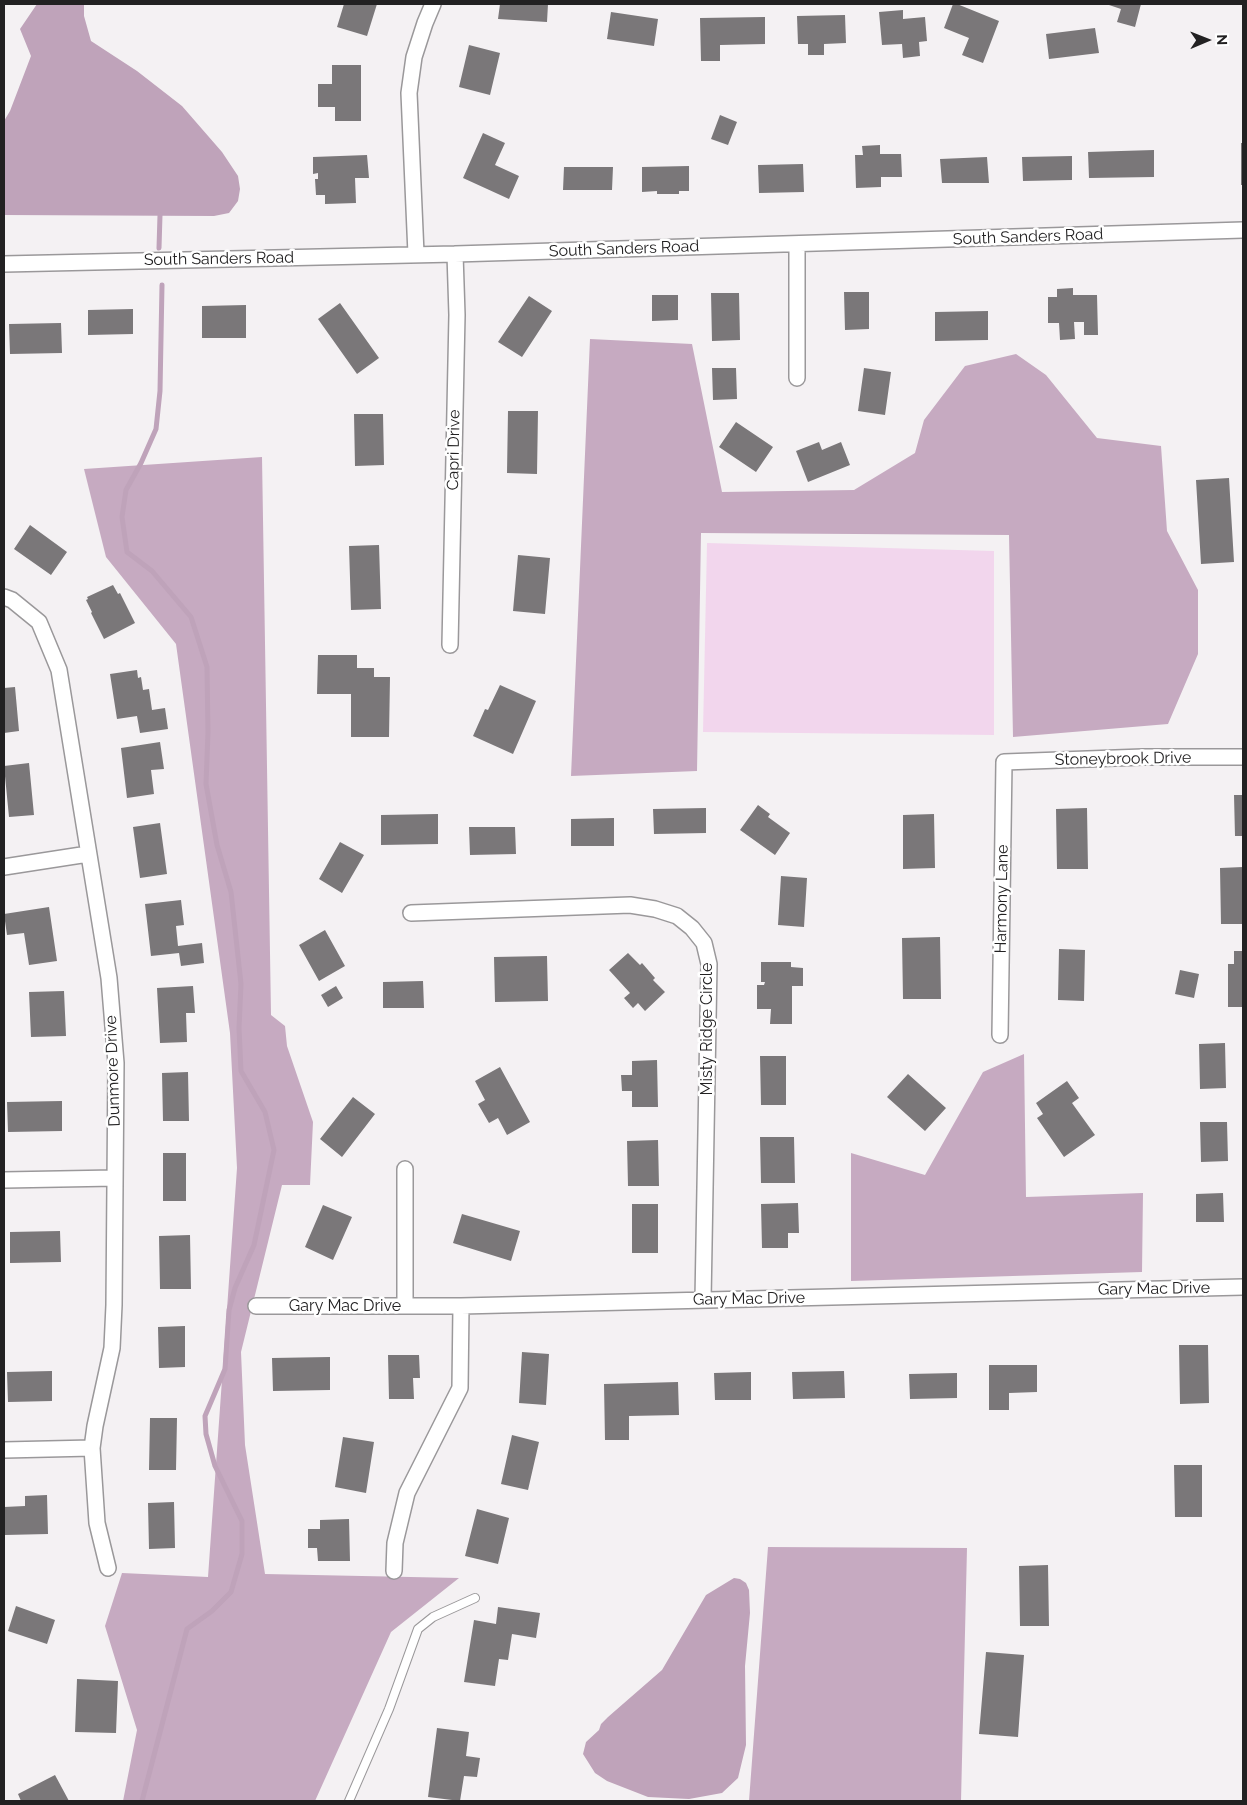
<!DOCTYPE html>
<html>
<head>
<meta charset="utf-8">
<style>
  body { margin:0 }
  #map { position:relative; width:1247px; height:1805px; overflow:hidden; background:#f4f1f3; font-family:Raleway,sans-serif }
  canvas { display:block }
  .frame { position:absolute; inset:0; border:5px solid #222122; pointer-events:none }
  .north { position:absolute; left:1182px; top:15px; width:50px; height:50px; -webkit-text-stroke:4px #fff; paint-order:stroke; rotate:89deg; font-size:14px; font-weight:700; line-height:20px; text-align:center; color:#222122 }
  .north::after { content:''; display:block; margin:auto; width:18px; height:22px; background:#222122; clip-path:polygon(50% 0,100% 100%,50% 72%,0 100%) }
</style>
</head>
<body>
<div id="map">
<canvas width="1247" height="1805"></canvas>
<div class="frame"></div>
<div class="north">N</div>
</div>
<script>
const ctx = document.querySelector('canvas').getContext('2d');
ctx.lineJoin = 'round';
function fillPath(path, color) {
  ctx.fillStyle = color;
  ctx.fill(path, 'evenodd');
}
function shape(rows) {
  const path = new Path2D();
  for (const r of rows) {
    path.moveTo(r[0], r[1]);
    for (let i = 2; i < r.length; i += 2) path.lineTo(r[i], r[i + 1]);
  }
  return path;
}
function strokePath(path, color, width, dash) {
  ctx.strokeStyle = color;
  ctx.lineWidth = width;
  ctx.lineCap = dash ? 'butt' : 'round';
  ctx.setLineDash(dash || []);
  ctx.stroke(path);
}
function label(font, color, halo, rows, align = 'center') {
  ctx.font = font + ' Raleway,sans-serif';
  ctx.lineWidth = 5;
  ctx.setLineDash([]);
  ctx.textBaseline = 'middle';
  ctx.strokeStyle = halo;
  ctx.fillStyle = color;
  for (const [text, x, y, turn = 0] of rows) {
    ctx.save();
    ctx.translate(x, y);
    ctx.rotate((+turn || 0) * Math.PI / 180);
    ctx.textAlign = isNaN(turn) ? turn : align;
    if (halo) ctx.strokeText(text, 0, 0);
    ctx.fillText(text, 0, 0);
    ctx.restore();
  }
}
fillPath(shape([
  [707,543,994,551,994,735,703,732]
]), '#f2d6ed');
fillPath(shape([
  [590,339,692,344,722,492,854,490,915,453,924,420,965,366,1016,354,1046,375,1097,438,1161,446,1167,531,1198,590,1198,654,1168,724,1013,737,1009,535,701,533,697,771,571,776],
  [262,457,271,1015,285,1026,287,1046,313,1122,310,1185,282,1185,241,1352,245,1445,265,1574,459,1578,391,1632,315,1801,123,1801,137,1730,105,1626,122,1573,208,1577,237,1168,230,1033,176,644,106,557,84,469],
  [1024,1054,1026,1197,1143,1193,1142,1272,851,1281,851,1153,925,1175,983,1072],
  [768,1547,967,1548,961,1801,749,1801]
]), '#c6aac1');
fillPath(shape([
  [37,4,84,4,84,16,91,41,137,71,182,106,222,152,238,176,240,189,238,201,229,213,214,216,4,215,4,121,10,111,31,56,20,29],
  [734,1578,740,1579,746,1583,749,1590,750,1613,745,1666,746,1745,738,1778,722,1793,689,1799,648,1797,607,1781,595,1773,583,1754,586,1742,599,1730,601,1724,608,1717,662,1670,706,1595]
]), '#bfa3ba');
strokePath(shape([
  [159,248,160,215],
  [142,1801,187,1629,212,1611,231,1592,242,1554,242,1521,215,1466,206,1434,205,1416,225,1369,229,1310,235,1288,254,1245,274,1150,265,1112,241,1071,239,1028,241,984,231,892,217,845,206,784,208,732,207,667,191,617,152,571,127,552,122,517,126,490,141,463,156,429,160,391,162,285]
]), '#bfa3ba', 5);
fillPath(shape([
  [344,4,377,4,367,36,337,27],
  [500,4,548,4,547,22,498,19],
  [953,4,957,4,999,21,983,63,962,55,969,38,944,28],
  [1106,4,1141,4,1135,27,1117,22,1121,9],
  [903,10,903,19,925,17,927,41,919,42,920,56,903,58,902,44,882,45,879,12],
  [611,12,658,19,654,46,607,39],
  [845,15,846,43,824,44,824,55,808,55,808,44,798,44,797,16],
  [765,17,765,44,720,45,720,61,701,61,700,18],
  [1095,28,1099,53,1049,59,1046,34],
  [469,45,500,53,490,95,459,87],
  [332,65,361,65,361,121,335,121,335,107,318,107,318,84,332,84],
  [720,115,737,122,728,145,711,139],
  [483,133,505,143,495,165,519,176,509,199,463,178],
  [1241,143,1243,143,1243,185,1241,185],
  [880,145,880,154,901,154,902,177,881,177,881,187,856,188,855,155,863,155,862,146],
  [1154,150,1154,177,1089,178,1088,152],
  [367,155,369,178,355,178,356,203,325,204,325,195,316,195,315,179,318,179,318,173,313,174,313,157],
  [1072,156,1072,180,1023,181,1022,157],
  [987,157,989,183,942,183,940,159],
  [803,164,804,192,759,193,758,165],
  [689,166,689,191,679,191,679,194,657,194,657,191,642,192,642,167],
  [564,167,613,167,612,190,563,190],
  [1073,288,1073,295,1097,295,1098,335,1084,335,1084,322,1074,322,1075,339,1060,340,1059,323,1048,323,1048,297,1057,297,1057,289],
  [844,292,869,292,869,329,845,330],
  [711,293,739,293,740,340,712,341],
  [652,295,678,295,678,320,652,321],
  [529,296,552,311,522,357,498,342],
  [340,303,379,358,357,374,318,319],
  [246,305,246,338,202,338,202,306],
  [133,309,133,334,88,335,88,310],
  [988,311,988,340,935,341,935,312],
  [61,323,62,353,10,354,9,324],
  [712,368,736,368,737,399,713,400],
  [864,368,891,372,885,415,858,411],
  [508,411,538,411,537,474,507,473],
  [354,414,383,414,384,465,355,466],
  [736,422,773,447,756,472,719,447],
  [819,442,822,450,841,442,850,465,808,482,796,451],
  [1229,478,1234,562,1201,564,1196,480],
  [30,525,67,552,51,575,14,549],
  [379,545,381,609,351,610,349,546],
  [518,555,550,558,545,614,513,611],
  [113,585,118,594,120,593,135,623,104,639,91,613,92,612,86,600,88,599,87,597],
  [318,655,357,655,357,668,374,668,374,677,390,677,389,737,351,737,351,694,317,694],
  [137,670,138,678,141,677,143,690,149,689,152,710,165,708,168,729,140,733,137,716,117,719,110,674],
  [500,685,536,701,513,754,473,736,485,709,488,710],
  [15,687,19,731,4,733,4,688],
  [160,742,164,769,151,770,154,794,127,798,121,748],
  [29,763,34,815,9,817,4,766],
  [1234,795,1243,795,1243,836,1235,836],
  [758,805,770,814,768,817,790,833,775,855,740,830],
  [706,808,706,833,654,834,653,809],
  [1087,808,1088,869,1057,869,1056,809],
  [438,814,438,844,381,845,381,815],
  [934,814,935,868,903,869,903,815],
  [614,818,614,846,571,846,571,819],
  [160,823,167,874,140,878,133,827],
  [469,827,515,827,516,854,470,855],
  [340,842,364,855,342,893,319,879],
  [1243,867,1243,924,1221,924,1220,868],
  [781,876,807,878,804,927,778,925],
  [181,900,184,925,176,926,178,946,202,943,204,963,181,966,179,953,151,956,145,904],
  [49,907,57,961,29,965,24,933,7,935,4,914],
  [325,930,345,966,319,981,299,945],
  [940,937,941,999,903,999,902,938],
  [1059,949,1085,950,1084,1001,1058,1000],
  [1234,951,1243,951,1243,1007,1228,1007,1228,964,1234,964],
  [628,953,640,965,642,963,655,978,653,980,665,992,645,1011,638,1003,633,1008,624,998,630,993,609,970],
  [547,956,548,1001,495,1002,494,957],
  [761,962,791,962,791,967,803,968,803,986,792,986,792,1024,770,1024,771,1009,757,1009,757,985,764,985,765,982,761,982],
  [1180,970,1199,974,1194,998,1175,994],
  [423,981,424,1008,383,1008,383,982],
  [193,986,195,1013,186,1013,187,1042,160,1043,157,988],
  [336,986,343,998,328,1007,321,995],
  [64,991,66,1036,31,1037,29,992],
  [1225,1043,1226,1088,1200,1089,1199,1044],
  [760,1056,786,1056,786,1105,761,1105],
  [657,1060,658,1107,632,1107,632,1091,622,1091,621,1075,632,1075,632,1061],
  [500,1067,530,1122,507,1135,498,1118,489,1123,478,1104,485,1100,475,1081],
  [188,1072,189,1121,163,1121,162,1073],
  [908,1074,946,1108,925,1131,887,1097],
  [1067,1081,1079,1098,1072,1103,1095,1135,1064,1157,1037,1118,1043,1114,1036,1103],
  [353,1097,375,1114,342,1157,320,1139],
  [62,1101,62,1131,8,1132,7,1102],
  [1200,1122,1227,1122,1228,1161,1201,1162],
  [760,1137,794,1137,795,1183,761,1183],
  [658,1140,659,1186,628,1186,627,1141],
  [163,1153,186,1153,186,1201,163,1201],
  [1223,1193,1224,1222,1196,1222,1196,1194],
  [798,1203,799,1233,788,1233,788,1248,762,1248,761,1204],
  [632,1204,658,1204,658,1253,632,1253],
  [323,1205,352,1217,333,1260,305,1247],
  [462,1214,520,1231,511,1261,453,1243],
  [60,1231,61,1262,10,1263,10,1232],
  [190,1235,191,1289,160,1289,159,1236],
  [185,1326,185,1367,159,1368,158,1327],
  [1179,1345,1208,1345,1209,1403,1180,1404],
  [522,1352,549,1354,546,1405,519,1403],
  [388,1355,419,1355,420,1378,413,1378,414,1399,389,1399],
  [330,1357,330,1390,273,1391,272,1358],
  [989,1365,1037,1365,1037,1392,1009,1393,1009,1410,989,1410],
  [52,1371,52,1401,8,1402,7,1372],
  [844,1371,845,1398,793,1399,792,1372],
  [751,1372,751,1400,715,1400,714,1373],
  [957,1373,957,1398,910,1399,909,1374],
  [678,1382,679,1415,629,1416,629,1440,605,1440,604,1384],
  [150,1418,177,1418,176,1470,149,1470],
  [512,1435,539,1442,528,1490,501,1484],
  [343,1437,374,1442,366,1493,335,1487],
  [1174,1465,1202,1465,1202,1517,1175,1517],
  [47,1495,48,1534,5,1535,4,1507,25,1506,25,1496],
  [174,1502,175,1548,149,1549,148,1503],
  [477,1509,509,1518,498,1564,465,1556],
  [349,1519,350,1561,318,1561,317,1548,308,1548,308,1529,320,1529,320,1520],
  [1048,1565,1049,1626,1020,1626,1019,1566],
  [16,1606,55,1620,47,1644,8,1631],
  [498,1607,540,1613,536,1638,512,1634,508,1660,499,1659,495,1686,464,1682,474,1620,496,1624],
  [986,1652,1024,1655,1018,1737,979,1734],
  [77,1679,118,1681,116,1733,75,1732],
  [437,1728,469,1732,466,1756,480,1758,477,1777,464,1776,460,1801,428,1797],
  [55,1775,69,1801,21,1801,18,1794]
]), '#7a7779');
const service = shape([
  [349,1801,389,1709,418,1629,433,1617,475,1598]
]);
const minor = shape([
  [797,244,797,378],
  [416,254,409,93,414,57,425,23,433,4],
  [4,264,455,254,1243,230],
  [4,597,12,600,39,622,59,670,109,978,116,1063,114,1305,112,1348,95,1426,92,1448,97,1523,108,1568],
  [450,645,457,315,455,254],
  [4,867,88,854],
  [411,913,630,905,655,909,677,916,692,928,704,943,709,964,703,1300],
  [1000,1035,1004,762,1143,757,1243,757],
  [4,1180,115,1178],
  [405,1305,405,1169],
  [256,1306,461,1306,1243,1287],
  [4,1450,92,1448],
  [394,1571,395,1543,407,1493,460,1388,461,1306]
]);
strokePath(service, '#9a989a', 10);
strokePath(minor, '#9a989a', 18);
strokePath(service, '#fff', 8);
strokePath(minor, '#fff', 15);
label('16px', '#222122', '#fff', [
  ["South Sanders Road",1028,237,-2],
  ["South Sanders Road",624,249,-2],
  ["South Sanders Road",219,259,-1],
  ["Capri Drive",454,450,-89],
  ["Stoneybrook Drive",1123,759,-1],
  ["Harmony Lane",1002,899,-89],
  ["Misty Ridge Circle",707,1029,-90],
  ["Dunmore Drive",113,1071,-92],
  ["Gary Mac Drive",1154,1289,-1],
  ["Gary Mac Drive",749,1299,-1],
  ["Gary Mac Drive",345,1306]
]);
</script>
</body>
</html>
